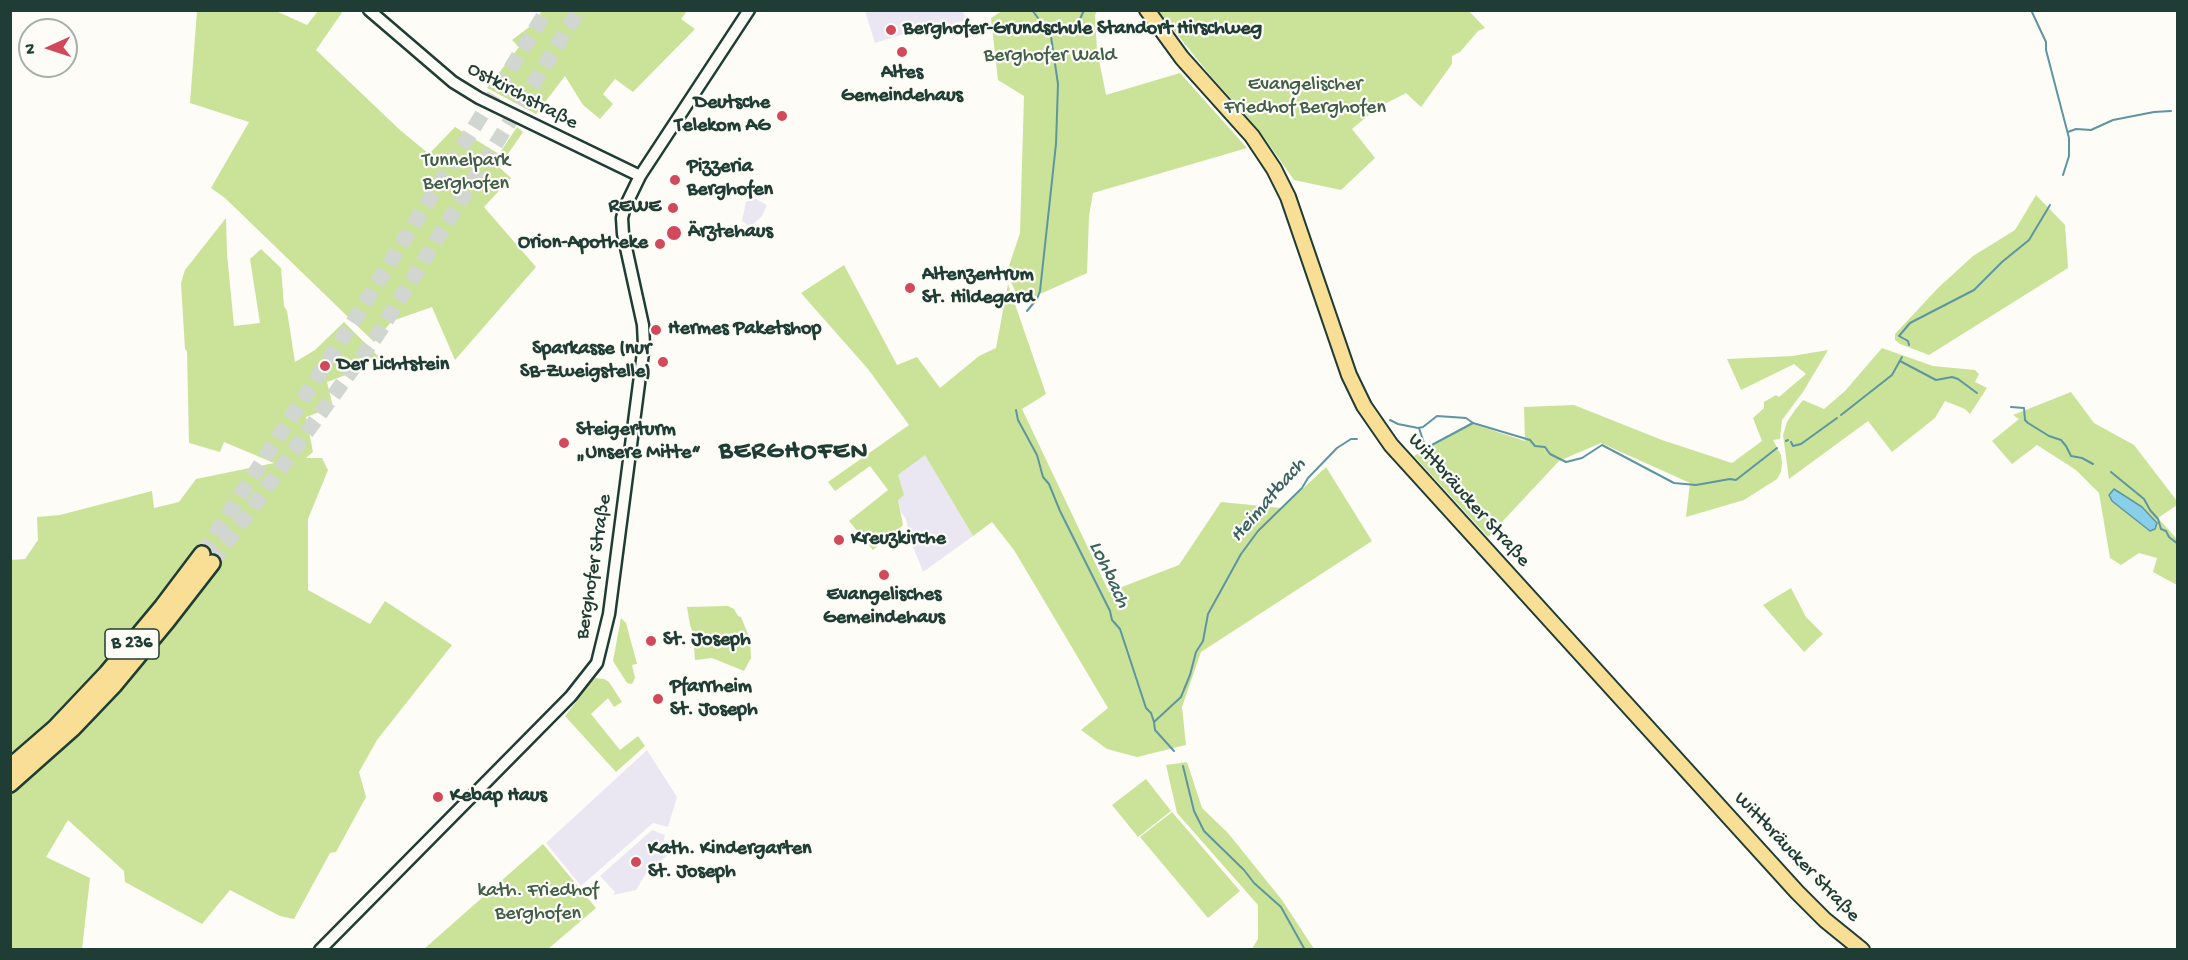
<!DOCTYPE html>
<html>
<head>
<meta charset="utf-8">
<style>
  body { margin:0 }
  #map { position:relative; width:2188px; height:960px; overflow:hidden; background:#fdfcf7; font-family:"Gochi Hand",sans-serif }
  canvas { display:block }
  .frame { position:absolute; inset:0; border:12px solid #1f3d34; pointer-events:none }
  .north { position:absolute; left:18px; top:18px; width:60px; height:60px; box-sizing:border-box; background:#fdfcf7; border:2px solid #a4b0a9; border-radius:50%; rotate:267deg; font-size:16px; font-weight:700; line-height:24px; text-align:center; color:#1f3d34 }
  .north::after { content:''; display:block; margin:auto; width:21px; height:27px; background:#d1495b; clip-path:polygon(50% 0,100% 100%,50% 72%,0 100%) }
</style>
</head>
<body>
<div id="map">
<canvas width="2188" height="960"></canvas>
<div class="frame"></div>
<div class="north">N</div>
</div>
<script>
const ctx = document.querySelector('canvas').getContext('2d');
ctx.lineJoin = 'round';
function fillPath(path, color) {
  ctx.fillStyle = color;
  ctx.fill(path, 'evenodd');
}
function shape(rows) {
  const path = new Path2D();
  for (const r of rows) {
    path.moveTo(r[0], r[1]);
    for (let i = 2; i < r.length; i += 2) path.lineTo(r[i], r[i + 1]);
  }
  return path;
}
function strokePath(path, color, width, dash) {
  ctx.strokeStyle = color;
  ctx.lineWidth = width;
  ctx.lineCap = dash ? 'butt' : 'round';
  ctx.setLineDash(dash || []);
  ctx.stroke(path);
}
function label(font, color, halo, rows, align = 'center') {
  ctx.font = font + ' "Gochi Hand",sans-serif';
  ctx.lineWidth = 4.5;
  ctx.setLineDash([]);
  ctx.textBaseline = 'middle';
  ctx.strokeStyle = halo;
  ctx.fillStyle = color;
  for (const [text, x, y, turn = 0] of rows) {
    ctx.save();
    ctx.translate(x, y);
    ctx.rotate((+turn || 0) * Math.PI / 180);
    ctx.textAlign = isNaN(turn) ? turn : align;
    if (halo) ctx.strokeText(text, 0, 0);
    ctx.fillText(text, 0, 0);
    ctx.restore();
  }
}
fillPath(shape([
  [865,11,963,11,966,20,919,35,916,27,904,34,875,43],
  [754,198,767,205,762,216,750,227,742,221,746,202],
  [925,454,973,536,923,572,910,539,906,519,901,512,898,500,898,475],
  [647,750,677,797,668,827,653,823,581,886,546,843],
  [652,830,665,835,662,847,667,856,647,872,636,890,613,895,615,892,600,876]
]), '#ebe7f2');
fillPath(shape([
  [197,11,276,11,307,25,318,11,343,11,316,50,400,130,429,154,455,127,499,154,517,127,523,132,499,167,511,178,484,207,536,267,455,360,432,307,392,321,374,342,225,198,211,188,249,122,190,103],
  [542,11,687,11,681,19,695,29,633,92,615,79,603,94,613,104,600,119,583,105,565,76,536,114,487,88,519,47,512,40,533,24],
  [1002,11,1097,11,1095,15,1097,50,1106,95,1180,73,1247,148,1093,193,1089,216,1087,273,1020,303,1007,272,1020,233,1024,96,998,80,991,18],
  [1158,11,1469,11,1485,28,1478,31,1460,52,1452,56,1452,64,1421,107,1406,93,1377,108,1352,129,1375,158,1341,190,1294,180,1258,129,1210,75],
  [2036,195,2065,225,2068,268,1929,355,1900,344,1895,340,1895,334,1938,288,1973,256,2015,230],
  [226,218,227,254,234,326,260,323,250,259,261,249,281,268,284,306,287,311,295,362,315,350,344,322,380,358,354,372,327,382,333,407,306,417,313,452,306,458,322,458,328,470,308,519,308,590,370,624,385,601,452,645,377,740,359,772,366,797,336,852,330,853,294,919,280,916,230,890,202,924,125,882,124,871,68,820,46,857,90,878,82,949,11,949,10,560,25,559,38,540,37,517,60,515,152,491,154,508,179,502,196,479,274,463,224,442,220,452,189,443,187,351,185,349,181,283,185,270],
  [844,265,897,365,917,357,940,388,979,356,996,348,1008,284,1046,394,1022,409,1109,592,1179,565,1221,502,1282,508,1326,467,1372,541,1201,652,1182,707,1186,745,1137,757,1107,749,1081,730,1108,708,1014,550,992,522,973,536,925,455,898,475,904,495,898,500,903,525,873,550,849,521,888,490,870,466,835,491,828,482,909,425,868,369,801,293],
  [1882,348,1933,366,1975,370,1979,374,1975,382,1987,388,1970,414,1965,409,1945,401,1935,418,1892,452,1868,421,1789,479,1783,435,1787,422,1795,410,1803,400,1824,409,1845,391],
  [1828,350,1803,392,1782,420,1780,439,1773,440,1781,455,1782,463,1781,472,1777,479,1744,500,1686,517,1690,483,1601,443,1559,461,1488,537,1414,456,1470,423,1525,441,1524,407,1574,405,1662,440,1732,463,1762,441,1753,418,1764,408,1764,402,1776,395,1779,397,1806,374,1794,364,1741,390,1727,359,1792,356],
  [2071,392,2094,423,2134,445,2177,501,2177,505,2158,518,2177,539,2177,585,2153,572,2157,558,2139,553,2121,565,2110,558,2099,493,2076,470,2037,445,2012,464,1992,441,2019,419,2013,415],
  [1791,588,1806,617,1823,634,1804,652,1763,605],
  [728,606,734,609,738,616,741,617,750,639,751,658,744,671,712,658,695,660,693,633,690,625,687,607],
  [621,618,626,623,637,664,632,665,635,678,632,684,627,683,613,661],
  [595,678,604,679,609,682,622,702,614,707,608,698,591,714,620,750,638,736,645,746,616,772,565,716],
  [1187,762,1202,808,1228,833,1282,900,1314,949,1252,949,1258,939,1258,905,1177,813,1166,765],
  [1146,779,1171,811,1138,837,1112,805],
  [1172,812,1240,891,1208,918,1140,837],
  [543,844,596,908,548,949,424,949]
]), '#cae399');
const water = shape([
  [2114,489,2142,507,2157,523,2155,529,2150,531,2112,501,2109,495,2114,489]
]);
fillPath(water, '#88d0e9');
strokePath(water, '#5e95a1', 1.5);
strokePath(shape([
  [1032,10,1038,18],
  [2031,10,2046,42,2046,50,2069,138,2069,156,2063,175],
  [1042,23,1049,29],
  [2177,111,2178,111],
  [2068,132,2076,129,2091,130,2113,120,2154,112,2171,111],
  [1027,311,1037,299,1040,291,1056,144,1058,84,1050,30,1077,26,1084,10],
  [1909,345,1908,341,1899,336,1910,323,1974,290,2002,262,2029,240,2050,205],
  [1900,361,1936,380,1952,377,1958,379,1977,393],
  [2011,407,2024,408,2025,420,2028,423,2049,436,2061,440,2066,446,2071,456,2082,458,2093,464],
  [1016,410,1018,420,1037,455,1043,477,1049,484,1060,511,1110,611,1112,620,1120,629,1146,708,1151,713,1154,722,1155,730,1174,751],
  [1841,415,1892,375,1902,357],
  [1390,420,1398,424,1418,428,1423,427,1437,416,1466,418,1473,423,1530,440,1535,446,1545,447,1550,454,1566,462,1582,458,1602,445,1674,483,1696,485,1730,479,1736,480,1777,448],
  [1419,428,1424,443,1428,447,1473,423],
  [1786,441,1788,440],
  [1791,442,1793,446,1801,444,1837,418],
  [2111,472,2144,499,2150,510,2158,519,2161,529,2166,531,2169,537,2178,544],
  [1154,722,1181,697,1190,675,1196,652,1203,641,1208,614,1241,554,1258,531,1302,488,1308,478,1337,448,1351,439,1357,439],
  [1183,766,1194,811,1204,831,1244,870,1254,883,1281,907,1305,950]
]), '#5e95a1', 2);
strokePath(shape([
  [202,554,355,319,547,10],
  [212,563,378,334,579,10]
]), '#d1d6d0', 15, [15, 8]);
const minor = shape([
  [369,10,453,82,479,98,640,176],
  [320,950,571,696,597,663,609,614,644,345,643,325,623,234,622,218,625,207,640,176,749,10]
]);
const major = shape([
  [1147,10,1182,58,1252,136,1274,169,1288,197,1349,375,1364,406,1391,445,1797,892,1825,920,1862,950]
]);
const highway = shape([
  [10,767,55,728,107,673,162,607,202,554],
  [10,784,72,729,114,685,167,621,212,563]
]);
strokePath(minor, '#1f3d34', 15);
strokePath(major, '#1f3d34', 18);
strokePath(highway, '#1f3d34', 20);
strokePath(minor, '#fdfcf7', 10);
strokePath(major, '#f9df96', 14);
strokePath(highway, '#f9df96', 15);
for (const [x, y, r, color] of [
  [891,30,6,"#d1495b"],
  [902,52,6,"#d1495b"],
  [782,116,6,"#d1495b"],
  [675,180,6,"#d1495b"],
  [673,208,6,"#d1495b"],
  [674,233,8,"#d1495b"],
  [660,244,6,"#d1495b"],
  [910,288,6,"#d1495b"],
  [656,330,6,"#d1495b"],
  [663,362,6,"#d1495b"],
  [325,366,6,"#d1495b"],
  [564,443,6,"#d1495b"],
  [839,540,6,"#d1495b"],
  [884,575,6,"#d1495b"],
  [651,641,6,"#d1495b"],
  [658,699,6,"#d1495b"],
  [438,797,6,"#d1495b"],
  [636,862,6,"#d1495b"]
]) {
  const dot = new Path2D();
  dot.arc(x, y, r, 0, 2 * Math.PI);
  ctx.fillStyle = color;
  ctx.fill(dot);
  strokePath(dot, '#fdfcf7', 2);
}
for (const [x, y, w] of [
  [132,644,54]
]) {
  const box = new Path2D();
  box.roundRect(x - w / 2, y - 15, w, 30, 4.5);
  ctx.fillStyle = '#fdfcf7';
  ctx.fill(box);
  strokePath(box, '#1f3d34', 1.5);
}
label('bold 18px', '#1f3d34', null, [
  ["B 236",132,644]
]);
label('bold 20px', '#1f3d34', '#fdfcf7', [
  ["Berghofer-Grundschule Standort Hirschweg",903,30],
  ["Altes",902,74,"center"],
  ["Gemeindehaus",902,97,"center"],
  ["Deutsche",770,104,"right"],
  ["Telekom AG",770,127,"right"],
  ["Pizzeria",687,168],
  ["Berghofen",687,191],
  ["REWE",661,208,"right"],
  ["Ärztehaus",688,233],
  ["Orion-Apotheke",648,244,"right"],
  ["Altenzentrum",922,276],
  ["St. Hildegard",922,299],
  ["Hermes Paketshop",668,330],
  ["Sparkasse (nur",651,350,"right"],
  ["SB-Zweigstelle)",651,373,"right"],
  ["Der Lichtstein",337,366],
  ["Steigerturm",576,431],
  ["„Unsere Mitte“",576,454],
  ["Kreuzkirche",851,540],
  ["Evangelisches",884,596,"center"],
  ["Gemeindehaus",884,619,"center"],
  ["St. Joseph",663,641],
  ["Pfarrheim",670,688],
  ["St. Joseph",670,711],
  ["Kebap Haus",450,797],
  ["Kath. Kindergarten",648,850],
  ["St. Joseph",648,873]
], 'left');
label('20px', '#415e48', '#fdfcf7', [
  ["Berghofer Wald",1050,57],
  ["Evangelischer",1305,86],
  ["Friedhof Berghofen",1305,109],
  ["Tunnelpark",466,162],
  ["Berghofen",466,185],
  ["kath. Friedhof",538,892],
  ["Berghofen",538,915]
]);
label('20px', '#1f3d34', '#fdfcf7', [
  ["Ostkirchstraße",522,97,28],
  ["Wittbräucker Straße",1468,501,48],
  ["Berghofer Straße",595,567,-81],
  ["Wittbräucker Straße",1796,858,46]
]);
label('italic 21px', '#396261', '#fdfcf7', [
  ["Heimatbach",1269,501,-49],
  ["Lohbach",1108,575,65]
]);
ctx.letterSpacing = '1.5px';
label('bold 26px', '#1f3d34', '#fdfcf7', [
  ["BERGHOFEN",794,453]
]);
ctx.letterSpacing = '0px';
</script>
</body>
</html>
